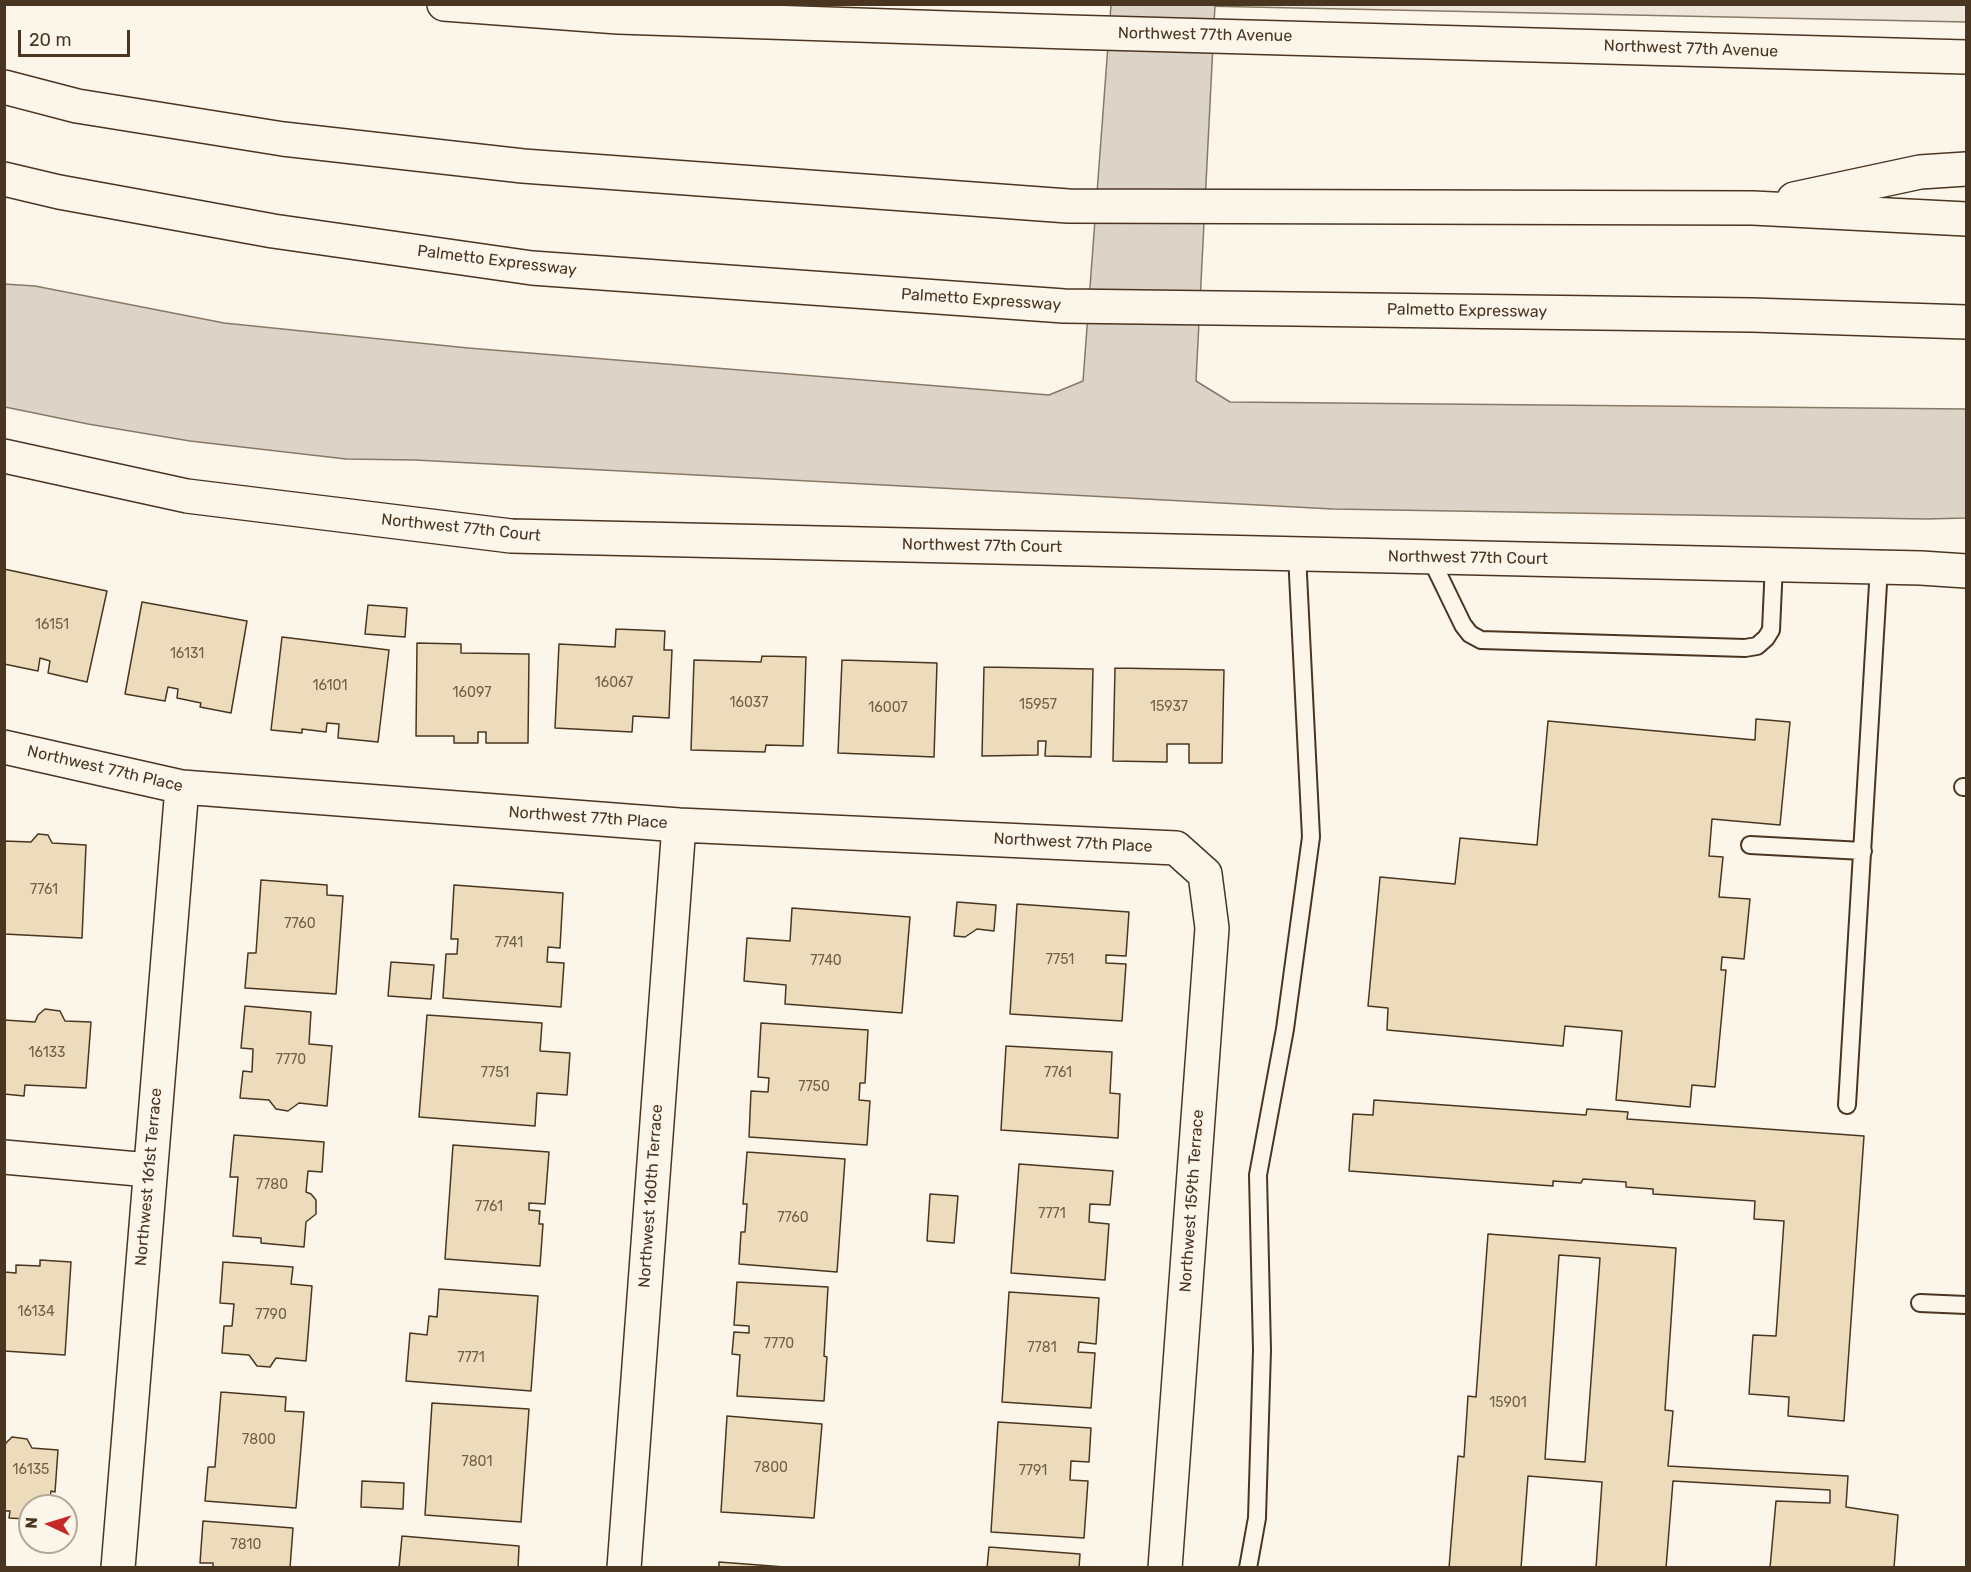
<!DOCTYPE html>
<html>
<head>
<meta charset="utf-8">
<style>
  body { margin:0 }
  #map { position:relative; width:1971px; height:1572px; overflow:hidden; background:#fbf6e9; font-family:Rubik,sans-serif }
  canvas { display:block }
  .frame { position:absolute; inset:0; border:6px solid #4a3520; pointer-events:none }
  .north { position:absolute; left:18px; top:1494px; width:60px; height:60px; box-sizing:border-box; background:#fbf6e9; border:2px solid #b4a999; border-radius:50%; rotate:274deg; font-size:16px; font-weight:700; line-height:24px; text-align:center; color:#4a3520 }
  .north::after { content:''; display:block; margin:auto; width:21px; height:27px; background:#c62828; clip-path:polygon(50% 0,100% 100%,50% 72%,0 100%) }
  .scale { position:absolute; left:18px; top:30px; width:112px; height:27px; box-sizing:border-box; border:3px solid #4a3520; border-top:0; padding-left:8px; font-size:18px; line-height:21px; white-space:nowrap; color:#4a3520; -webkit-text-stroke:4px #fbf6e9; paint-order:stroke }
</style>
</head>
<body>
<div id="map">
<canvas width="1971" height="1572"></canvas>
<div class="frame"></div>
<div class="north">N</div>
<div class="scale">20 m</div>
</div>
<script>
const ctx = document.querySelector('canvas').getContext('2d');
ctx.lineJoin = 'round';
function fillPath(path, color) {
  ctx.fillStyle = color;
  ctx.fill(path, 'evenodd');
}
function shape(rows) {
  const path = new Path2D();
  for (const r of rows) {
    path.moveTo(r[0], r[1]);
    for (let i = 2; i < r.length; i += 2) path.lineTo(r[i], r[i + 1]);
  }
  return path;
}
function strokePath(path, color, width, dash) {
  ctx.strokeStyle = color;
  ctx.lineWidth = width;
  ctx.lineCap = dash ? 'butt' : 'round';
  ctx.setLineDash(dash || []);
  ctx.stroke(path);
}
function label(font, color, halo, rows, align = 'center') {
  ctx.font = font + ' Rubik,sans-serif';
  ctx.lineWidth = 4.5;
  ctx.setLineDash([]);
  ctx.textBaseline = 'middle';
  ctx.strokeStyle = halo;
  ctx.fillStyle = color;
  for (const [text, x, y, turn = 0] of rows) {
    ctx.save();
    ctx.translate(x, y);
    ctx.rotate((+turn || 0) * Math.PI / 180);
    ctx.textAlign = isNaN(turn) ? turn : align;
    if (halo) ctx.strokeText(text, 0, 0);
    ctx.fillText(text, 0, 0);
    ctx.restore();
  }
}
const green = shape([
  [1201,4,1966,4,1966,22,1201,6,1201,4]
]);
fillPath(green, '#ede6d9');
strokePath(green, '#887966', 1.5);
const water = shape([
  [1111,5,1215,5,1196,381,1230,402,1966,409,1966,518,1926,519,1333,509,415,460,346,459,190,441,88,424,5,407,4,284,35,286,224,323,468,348,1049,395,1083,381,1111,5]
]);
fillPath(water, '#dcd4c6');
strokePath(water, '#887966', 1.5);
const building = shape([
  [4,569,107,591,87,682,48,673,50,661,40,658,38,671,4,664,4,569],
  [142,602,247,621,231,713,200,707,201,703,177,698,178,689,168,687,165,701,125,694,142,602],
  [368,605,407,608,405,637,365,634,368,605],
  [616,629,665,631,664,650,672,650,669,718,633,716,632,732,555,728,559,644,615,647,616,629],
  [282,637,389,650,378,742,338,738,339,724,327,723,326,732,302,729,302,733,271,730,282,637],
  [417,643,461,644,461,653,529,654,528,743,486,743,486,732,478,732,478,743,454,743,454,736,416,736,417,643],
  [762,656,806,657,803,746,766,745,765,752,691,750,694,660,761,662,762,656],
  [842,660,937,663,934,757,838,753,842,660],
  [984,667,1093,669,1091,757,1045,756,1046,741,1038,741,1038,755,982,756,984,667],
  [1115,668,1224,670,1222,763,1189,763,1189,744,1167,744,1167,762,1113,761,1115,668],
  [1756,719,1790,722,1780,825,1712,819,1709,856,1723,857,1719,897,1750,899,1744,959,1722,957,1721,970,1726,970,1715,1087,1692,1085,1690,1107,1616,1100,1622,1031,1565,1026,1563,1046,1387,1030,1388,1008,1368,1006,1380,877,1455,884,1460,838,1537,845,1548,721,1755,740,1756,719],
  [38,834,48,835,52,843,86,845,82,938,4,934,4,841,31,842,38,834],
  [261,880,327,885,327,895,343,896,336,994,245,988,248,953,256,953,261,880],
  [454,885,563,893,560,948,548,947,547,962,564,963,561,1007,443,998,446,954,457,954,458,939,451,939,454,885],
  [957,902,996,905,994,931,977,929,965,937,954,936,957,902],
  [1017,904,1129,912,1126,956,1106,955,1106,963,1126,964,1122,1021,1010,1014,1017,904],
  [792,908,910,917,902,1013,785,1004,786,985,744,981,747,938,790,941,792,908],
  [391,962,434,965,431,999,388,996,391,962],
  [245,1006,311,1012,309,1044,332,1046,327,1106,299,1103,288,1111,276,1109,269,1100,240,1098,243,1071,252,1072,253,1049,241,1048,245,1006],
  [45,1009,60,1011,65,1021,91,1022,86,1088,25,1085,24,1096,4,1094,4,1020,35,1022,38,1015,45,1009],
  [427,1015,542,1023,540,1051,570,1053,567,1095,537,1093,535,1126,419,1117,427,1015],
  [761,1023,868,1030,865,1083,860,1083,859,1100,870,1101,867,1145,749,1137,751,1091,768,1092,769,1078,758,1077,761,1023],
  [1006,1046,1112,1052,1110,1093,1120,1094,1118,1138,1001,1130,1006,1046],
  [1374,1100,1586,1115,1587,1109,1628,1112,1627,1119,1864,1136,1844,1421,1788,1416,1789,1397,1749,1394,1753,1335,1776,1336,1784,1221,1754,1219,1755,1201,1653,1194,1653,1189,1626,1187,1626,1182,1583,1179,1581,1183,1553,1181,1553,1186,1349,1171,1353,1114,1373,1115,1374,1100],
  [234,1135,324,1142,322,1172,308,1171,306,1192,311,1194,316,1200,316,1214,306,1222,304,1247,261,1243,261,1238,233,1236,238,1177,230,1177,234,1135],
  [453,1145,549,1152,545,1204,529,1203,529,1210,540,1211,539,1224,543,1224,540,1266,445,1259,453,1145],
  [747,1152,845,1159,837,1272,739,1264,741,1232,745,1232,747,1204,743,1204,747,1152],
  [1019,1164,1113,1171,1110,1205,1090,1204,1089,1222,1109,1224,1105,1280,1011,1273,1019,1164],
  [930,1194,958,1196,954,1243,927,1241,930,1194],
  [1488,1234,1676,1248,1665,1410,1673,1411,1668,1466,1848,1476,1846,1507,1898,1515,1894,1568,1770,1568,1776,1501,1830,1503,1830,1490,1673,1481,1666,1568,1596,1568,1602,1482,1528,1476,1521,1568,1449,1568,1458,1456,1464,1457,1468,1396,1476,1397,1488,1234],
  [1559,1255,1600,1258,1585,1462,1545,1459,1559,1255],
  [40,1260,71,1262,65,1355,4,1351,4,1272,16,1273,16,1265,40,1266,40,1260],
  [223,1262,293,1267,291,1284,312,1286,306,1361,276,1358,270,1367,257,1366,249,1355,222,1353,224,1326,232,1326,234,1304,220,1303,223,1262],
  [737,1282,828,1287,824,1356,827,1357,824,1401,737,1396,740,1355,732,1354,734,1332,749,1333,749,1326,734,1325,737,1282],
  [439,1289,538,1296,531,1391,406,1381,410,1333,427,1335,429,1316,437,1317,439,1289],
  [1009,1292,1099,1298,1096,1344,1079,1342,1078,1352,1095,1353,1091,1408,1002,1402,1009,1292],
  [221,1392,286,1397,285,1411,304,1412,296,1508,205,1501,208,1467,215,1467,221,1392],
  [432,1403,529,1409,521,1522,425,1515,432,1403],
  [727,1416,822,1424,814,1518,721,1512,727,1416],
  [998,1422,1091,1428,1089,1462,1071,1461,1070,1480,1088,1481,1084,1538,991,1532,998,1422],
  [12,1437,27,1439,32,1448,58,1450,55,1492,51,1491,49,1506,30,1506,30,1516,26,1515,26,1519,9,1518,10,1511,4,1511,4,1449,6,1443,12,1437],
  [362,1481,404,1483,403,1509,361,1507,362,1481],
  [203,1521,293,1528,290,1568,213,1568,213,1563,200,1563,203,1521],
  [402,1536,519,1546,518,1568,399,1568,402,1536],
  [989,1547,1080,1554,1079,1568,987,1568,989,1547],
  [719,1562,798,1568,719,1568,719,1562]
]);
fillPath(building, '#ecdcbc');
strokePath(building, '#4a3520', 1.5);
const lane = shape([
  [1430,557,1463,625,1470,634,1481,640,1745,648,1757,646,1766,638,1771,630,1774,564],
  [1963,787,1966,787],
  [1750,845,1863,851],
  [1847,1105,1879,567],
  [1920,1303,1966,1305],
  [1248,1568,1257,1518,1262,1350,1258,1175,1285,1029,1311,837,1297,554]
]);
const street = shape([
  [4,747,182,787,679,825,1176,848,1205,874,1212,928,1165,1568],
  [4,1157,149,1170],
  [118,1568,182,787],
  [624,1568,679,825]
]);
const secondary = shape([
  [444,4,618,17,1068,32,1966,57],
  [4,456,187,496,511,536,1921,568,1966,571]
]);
const highway = shape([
  [4,87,77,106,283,139,523,166,1068,206,1753,208,1966,219],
  [4,179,59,192,273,231,532,268,1064,306,1752,315,1966,322],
  [1794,199,1920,172,1966,169]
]);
strokePath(lane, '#4a3520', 20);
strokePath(street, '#4a3520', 36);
strokePath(secondary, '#4a3520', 36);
strokePath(highway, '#4a3520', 36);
strokePath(lane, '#fbf6e9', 16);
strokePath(street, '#fbf6e9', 33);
strokePath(secondary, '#fbf6e9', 33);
strokePath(highway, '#fbf6e9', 33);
label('14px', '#725f47', null, [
  ["16151",52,625],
  ["16131",187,654],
  ["16067",614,683],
  ["16101",330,686],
  ["16097",472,693],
  ["16037",749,703],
  ["15957",1038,705],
  ["15937",1169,707],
  ["16007",888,708],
  ["7761",44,890],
  ["7760",300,924],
  ["7741",509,943],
  ["7751",1060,960],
  ["7740",826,961],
  ["16133",47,1053],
  ["7770",291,1060],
  ["7751",495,1073],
  ["7761",1058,1073],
  ["7750",814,1087],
  ["7780",272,1185],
  ["7761",489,1207],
  ["7771",1052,1214],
  ["7760",793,1218],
  ["16134",36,1312],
  ["7790",271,1315],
  ["7770",779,1344],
  ["7781",1042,1348],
  ["7771",471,1358],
  ["15901",1508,1403],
  ["7800",259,1440],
  ["7801",477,1462],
  ["7800",771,1468],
  ["16135",31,1470],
  ["7791",1033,1471],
  ["7810",246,1545]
]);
label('16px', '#4a3520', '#fbf6e9', [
  ["Northwest 77th Avenue",1205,35,1],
  ["Northwest 77th Avenue",1691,49,2],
  ["Palmetto Expressway",497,261,7],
  ["Palmetto Expressway",981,300,4],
  ["Palmetto Expressway",1467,311,1],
  ["Northwest 77th Court",461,528,6],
  ["Northwest 77th Court",982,546,1],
  ["Northwest 77th Court",1468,558,1],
  ["Northwest 77th Place",105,769,13],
  ["Northwest 77th Place",588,818,4],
  ["Northwest 77th Place",1073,843,3],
  ["Northwest 161st Terrace",149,1177,-85],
  ["Northwest 160th Terrace",651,1196,-86],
  ["Northwest 159th Terrace",1192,1201,-86]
]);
</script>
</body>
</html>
